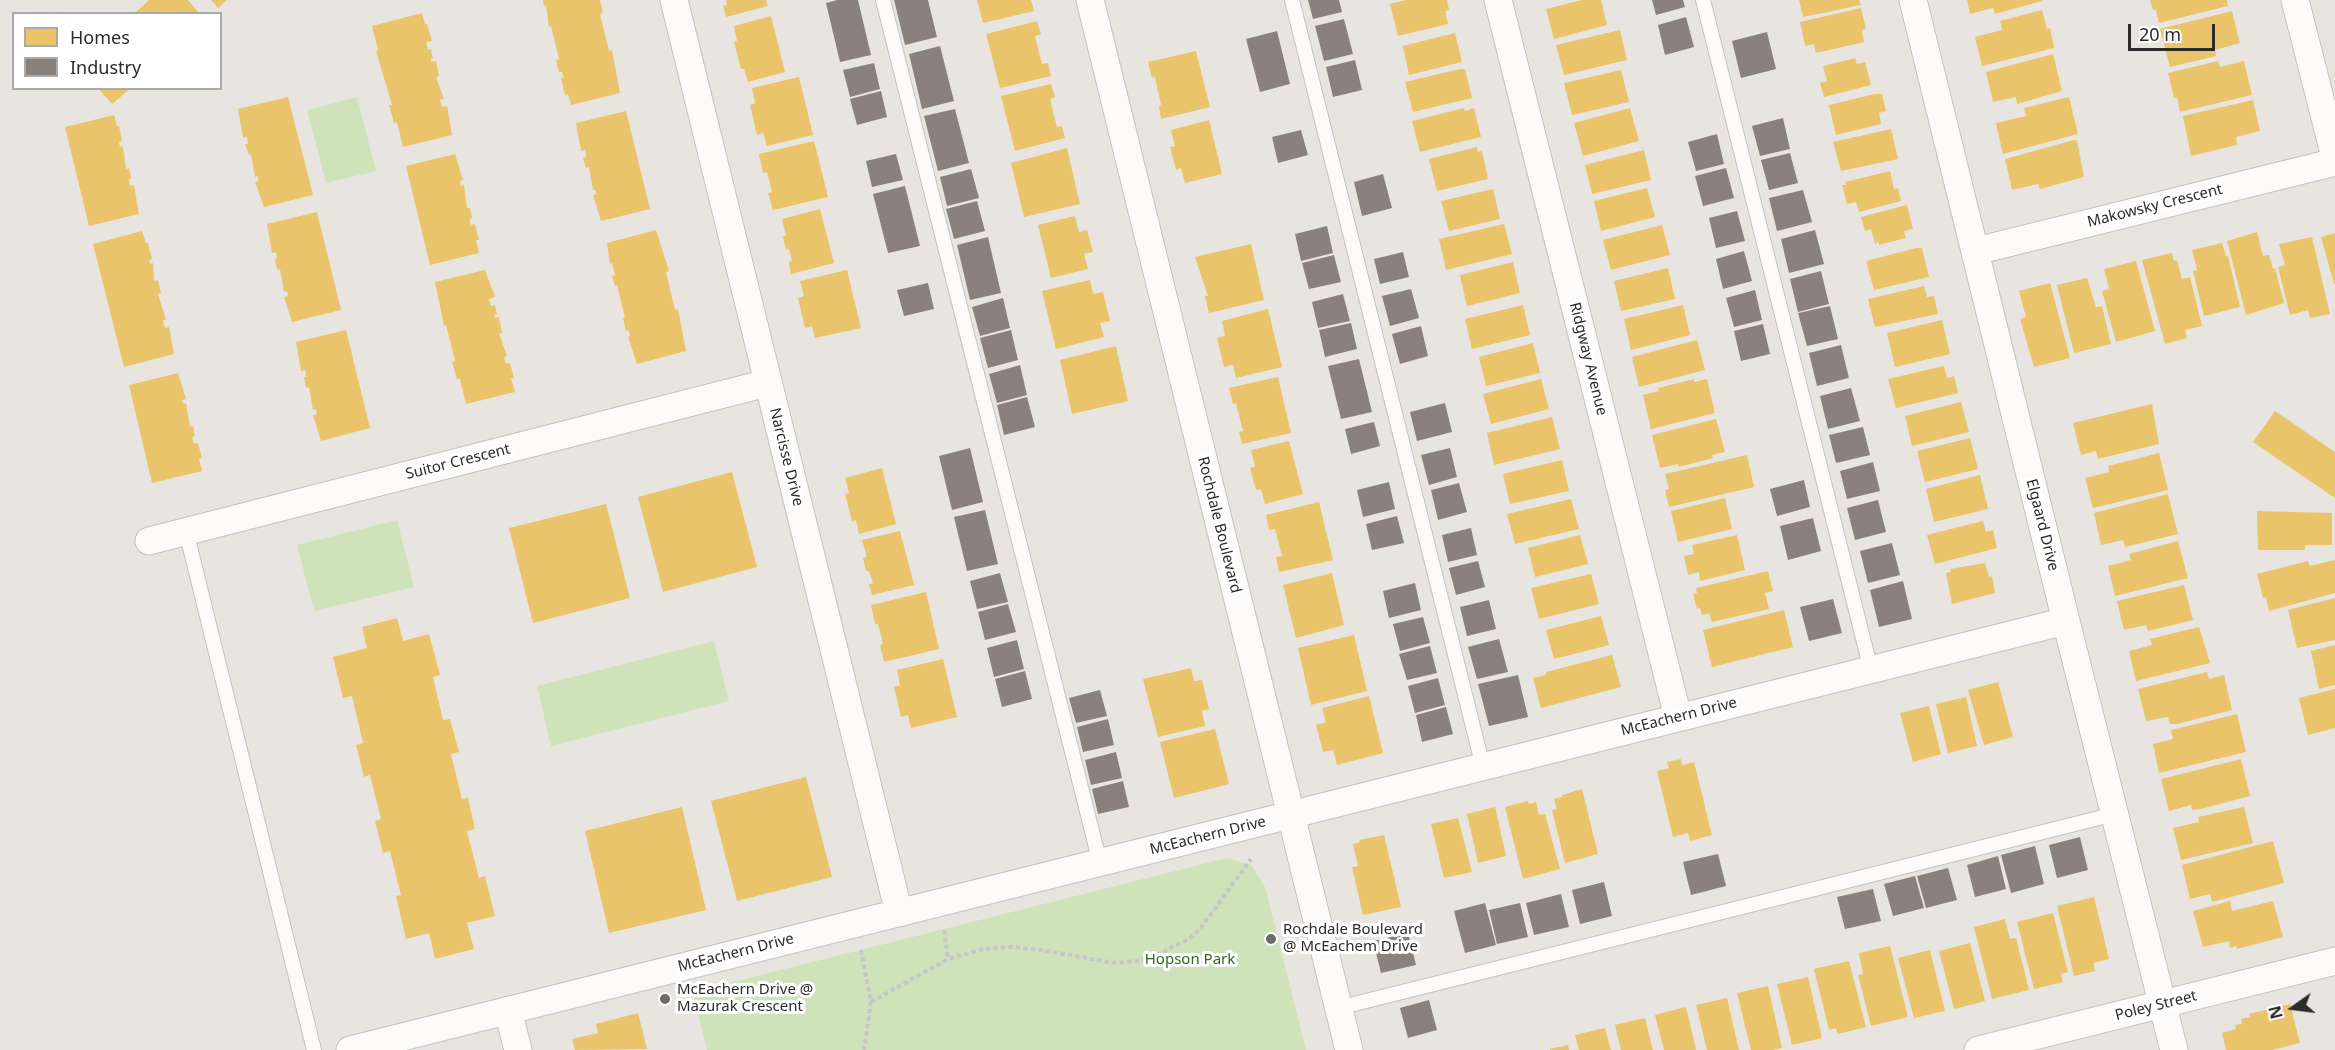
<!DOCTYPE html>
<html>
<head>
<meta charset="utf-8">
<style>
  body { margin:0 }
  #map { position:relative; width:2335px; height:1050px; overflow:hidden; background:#e8e5e0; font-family:"Noto Sans",sans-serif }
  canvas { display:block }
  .legend { position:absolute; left:12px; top:12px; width:210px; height:78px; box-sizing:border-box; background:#fff; border:2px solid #aaa; margin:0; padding:8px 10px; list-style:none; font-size:18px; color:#2b2b2b }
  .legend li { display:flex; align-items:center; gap:12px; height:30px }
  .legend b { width:30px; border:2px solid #aaa }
  .north { position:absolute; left:2263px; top:978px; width:60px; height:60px; -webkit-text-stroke:4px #fff; paint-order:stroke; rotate:256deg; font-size:16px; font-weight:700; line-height:24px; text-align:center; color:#2b2b2b }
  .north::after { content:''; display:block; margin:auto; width:21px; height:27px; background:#2b2b2b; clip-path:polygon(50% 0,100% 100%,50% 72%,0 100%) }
  .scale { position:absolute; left:2128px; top:24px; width:87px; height:27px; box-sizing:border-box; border:3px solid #2b2b2b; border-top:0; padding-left:8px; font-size:18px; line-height:21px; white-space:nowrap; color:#2b2b2b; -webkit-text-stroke:4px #fff; paint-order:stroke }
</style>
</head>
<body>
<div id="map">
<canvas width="2335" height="1050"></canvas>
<ul class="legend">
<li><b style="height:16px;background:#e9c46a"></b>Homes</li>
<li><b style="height:16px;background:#8a817c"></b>Industry</li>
</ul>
<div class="north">N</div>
<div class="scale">20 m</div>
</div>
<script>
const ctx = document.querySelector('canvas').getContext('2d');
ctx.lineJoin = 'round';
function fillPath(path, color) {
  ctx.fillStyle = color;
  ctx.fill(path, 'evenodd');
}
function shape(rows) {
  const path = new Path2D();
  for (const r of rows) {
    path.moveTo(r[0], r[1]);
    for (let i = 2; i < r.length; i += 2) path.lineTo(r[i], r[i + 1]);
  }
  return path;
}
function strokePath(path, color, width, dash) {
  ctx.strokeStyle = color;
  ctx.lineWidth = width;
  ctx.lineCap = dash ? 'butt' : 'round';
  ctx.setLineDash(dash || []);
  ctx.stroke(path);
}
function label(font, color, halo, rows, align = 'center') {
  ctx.font = font + ' "Noto Sans",sans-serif';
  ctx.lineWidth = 6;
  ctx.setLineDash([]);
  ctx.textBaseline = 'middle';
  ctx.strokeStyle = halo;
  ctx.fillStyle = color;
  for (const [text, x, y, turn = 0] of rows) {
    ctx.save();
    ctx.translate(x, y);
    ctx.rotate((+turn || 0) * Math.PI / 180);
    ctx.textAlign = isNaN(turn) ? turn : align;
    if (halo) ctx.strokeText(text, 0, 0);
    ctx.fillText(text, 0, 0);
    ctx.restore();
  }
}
fillPath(shape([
  [357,97,376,171,326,183,307,110],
  [397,520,414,587,314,611,297,545],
  [714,641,729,701,551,746,537,686],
  [1227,858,1251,865,1265,887,1306,1050,707,1050,693,992]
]), '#cee3ba');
fillPath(shape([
  [149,0,188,0,200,14,134,14],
  [211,0,227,0,218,8],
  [543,0,600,0,603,13,600,14,609,51,612,50,620,93,571,105,568,94,565,95,561,78,564,78,562,72,559,72,556,60,559,59,551,26,549,27,546,5,544,6],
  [726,0,766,0,768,6,726,17,723,6,727,5],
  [977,0,1031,0,1034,11,983,23],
  [1406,0,1447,0,1449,10,1445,11,1448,24,1398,36,1390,4],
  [1582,0,1601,0,1607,25,1554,39,1546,9],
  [1799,0,1859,0,1861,5,1803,17],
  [1967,0,2042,0,2042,1,1995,14,1993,8,1970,14],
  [2150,0,2227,0,2228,6,2159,23,2156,10,2153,10],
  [1861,8,1866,29,1862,30,1864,42,1816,53,1814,44,1805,46,1800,22],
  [2042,10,2047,29,2050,28,2054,48,1982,66,1975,37,2002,30,2000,21],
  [2232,11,2240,43,2215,50,2216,56,2170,67,2160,29],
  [422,13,425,24,427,24,432,41,426,42,428,50,431,49,433,58,431,59,431,62,436,61,439,76,436,77,444,99,440,100,442,107,447,106,452,135,403,147,397,122,394,123,389,105,392,105,376,51,378,50,372,26],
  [771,16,785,72,748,82,744,69,741,69,734,42,737,41,734,26],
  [1037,21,1041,34,1035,36,1042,64,1048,63,1051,76,1000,88,986,34],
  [1620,30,1627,60,1564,75,1556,45],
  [1455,33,1462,62,1409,75,1403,46],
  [1196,51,1210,107,1161,119,1159,106,1161,105,1155,77,1152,78,1148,62],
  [2053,54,2062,91,2017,104,2016,97,1993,102,1986,72],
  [1855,58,1857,64,1865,62,1871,85,1824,97,1820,83,1827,81,1823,66],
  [2218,61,2220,67,2244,61,2252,95,2180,112,2177,97,2174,98,2168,73],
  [1460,69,1465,69,1472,98,1413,112,1405,82],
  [1621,70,1629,102,1572,115,1564,83],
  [799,77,813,135,767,146,763,133,757,135,750,105,755,103,752,88],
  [1051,84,1055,97,1050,99,1057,127,1062,126,1065,138,1015,151,1001,96],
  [98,88,131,88,112,104],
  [1875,94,1882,94,1886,111,1879,113,1881,124,1836,135,1829,105],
  [288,97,313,195,264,207,255,182,259,181,257,176,255,177,251,154,249,155,245,144,248,144,247,137,243,138,238,109],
  [2069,97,2078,134,2003,154,1996,123,2026,116,2024,108],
  [2253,100,2260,131,2236,137,2237,145,2191,156,2183,116],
  [1464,108,1465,111,1474,108,1481,137,1420,152,1412,121],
  [1630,108,1639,141,1583,156,1574,123],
  [626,111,650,209,601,221,593,195,597,194,595,190,593,190,589,167,586,168,583,158,586,157,585,150,581,151,576,123],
  [114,115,117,126,119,126,122,141,119,142,120,147,123,146,126,169,129,168,131,179,129,179,130,186,134,185,139,214,89,226,65,127],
  [1209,120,1222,174,1185,183,1181,168,1176,170,1170,147,1175,146,1171,130],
  [1891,129,1898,159,1841,171,1833,142],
  [2074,140,2077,140,2084,177,2040,189,2038,184,2012,190,2005,159],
  [814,141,828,197,773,210,768,193,772,192,767,172,763,173,759,154],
  [1477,147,1478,152,1482,151,1488,179,1437,191,1429,159],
  [1067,148,1080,204,1024,217,1011,163],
  [1644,150,1651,180,1592,194,1585,165],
  [455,154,463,180,460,181,461,186,464,185,467,208,470,208,472,218,469,219,471,225,475,224,479,240,476,240,479,253,430,265,406,166],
  [1890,171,1894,189,1898,188,1901,201,1859,212,1856,202,1847,204,1842,185,1846,185,1845,182],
  [1647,188,1655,217,1601,231,1594,201],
  [1493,189,1500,219,1449,231,1441,201],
  [1907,205,1913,229,1904,231,1906,238,1879,245,1879,242,1875,244,1871,229,1865,231,1861,217],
  [820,209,834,263,791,274,789,262,792,261,789,249,786,250,783,236,786,236,782,219],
  [317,212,341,310,292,322,284,297,288,296,287,291,284,292,280,269,277,270,275,259,277,258,276,252,272,253,267,224],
  [1075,216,1079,232,1087,230,1093,252,1084,254,1088,269,1051,278,1038,225],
  [1504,224,1512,254,1446,270,1439,239],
  [1662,225,1670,255,1611,270,1603,240],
  [656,230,669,271,666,272,675,310,678,309,686,351,637,364,628,337,630,336,629,330,626,331,623,318,625,318,617,285,615,286,612,276,615,275,612,263,610,264,607,243],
  [142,231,146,243,148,243,152,259,149,260,150,264,153,263,154,281,158,280,161,293,158,294,166,320,163,320,165,328,169,327,174,354,124,367,93,244],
  [2257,232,2263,256,2269,255,2273,269,2275,268,2284,303,2246,315,2227,241],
  [2335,233,2335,284,2334,284,2321,237],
  [2312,237,2330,314,2310,318,2308,310,2290,315,2278,267,2285,265,2279,244],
  [2222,243,2226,256,2228,256,2240,307,2204,316,2193,271,2197,270,2192,250],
  [1251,244,1264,300,1209,313,1205,296,1208,296,1195,257],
  [1916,248,1922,248,1929,277,1874,290,1866,261],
  [2172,253,2174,261,2177,260,2182,279,2190,277,2202,326,2185,330,2187,338,2165,344,2142,260],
  [2136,261,2155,331,2116,342,2102,291,2109,289,2104,269],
  [1513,262,1520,293,1467,306,1460,275],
  [1668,268,1675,299,1621,311,1614,281],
  [485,270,495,297,489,299,491,306,495,305,497,314,494,315,495,318,499,317,502,333,499,334,507,356,504,357,506,364,510,363,514,378,511,378,515,392,466,404,460,379,457,379,452,362,455,361,446,325,444,326,435,282],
  [847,270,861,328,815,338,812,326,805,328,798,298,804,296,800,281],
  [2087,278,2096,307,2102,306,2111,344,2074,353,2057,285],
  [1090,280,1093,294,1103,292,1110,321,1100,323,1104,337,1056,349,1042,291],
  [2050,283,2070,358,2034,367,2020,319,2026,317,2019,291],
  [1924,286,1927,297,1934,296,1938,314,1875,327,1868,299],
  [1523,305,1530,335,1472,349,1465,319],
  [1683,305,1690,335,1631,350,1624,319],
  [1268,309,1282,367,1236,378,1233,365,1224,367,1217,338,1225,336,1222,321],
  [1942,320,1950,354,1895,367,1887,333],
  [346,330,370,428,321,441,313,415,317,414,316,409,313,410,309,387,306,388,304,377,306,377,305,370,301,371,296,342],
  [1697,340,1705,370,1639,387,1632,357],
  [1533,343,1540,373,1486,386,1479,357],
  [1116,346,1128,401,1072,414,1060,360],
  [1944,366,1947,378,1954,376,1958,393,1896,408,1888,379],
  [178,373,186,399,182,400,183,404,186,403,190,427,193,426,195,436,192,437,194,444,198,443,202,458,199,459,202,471,152,483,129,385],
  [1278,377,1291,433,1242,444,1239,432,1243,431,1236,403,1233,404,1229,388],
  [1541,379,1549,409,1491,424,1483,394],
  [1694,379,1694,382,1707,379,1715,413,1651,429,1643,395,1659,391,1658,388],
  [1961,402,1969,432,1912,446,1905,416],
  [2152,404,2159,444,2098,459,2096,451,2081,455,2073,423],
  [2275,411,2335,452,2335,498,2253,442],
  [1552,417,1560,449,1494,465,1487,433],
  [1716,419,1725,452,1712,455,1713,458,1679,467,1678,464,1660,468,1652,435],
  [1970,438,1978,469,1925,482,1917,451],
  [1289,441,1303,494,1265,504,1261,489,1256,490,1250,468,1255,466,1251,450],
  [2159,453,2168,490,2093,508,2085,478,2109,472,2108,466],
  [1747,455,1754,487,1669,507,1665,490,1669,489,1665,474],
  [1562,460,1569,491,1510,504,1503,474],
  [882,468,896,524,859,534,856,520,852,521,845,494,849,493,845,478],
  [732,472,757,567,663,592,638,497],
  [1980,475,1988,509,1934,522,1926,489],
  [2168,494,2178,534,2125,547,2123,540,2101,545,2094,513],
  [1725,498,1732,529,1678,542,1671,511],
  [1571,499,1579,529,1515,544,1507,514],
  [1319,502,1333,560,1279,572,1276,557,1282,556,1275,529,1269,530,1266,515],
  [606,504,630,598,533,623,509,528],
  [2257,511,2332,513,2332,545,2305,545,2305,550,2258,550],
  [1983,521,1986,532,1993,530,1997,548,1935,564,1927,535],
  [900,531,914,585,872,595,869,584,873,583,869,571,866,571,863,558,867,557,862,540],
  [1580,535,1588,564,1535,577,1528,548],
  [1737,535,1745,570,1700,581,1699,572,1688,575,1684,556,1694,554,1692,545],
  [2178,541,2188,578,2115,596,2108,566,2131,560,2129,554],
  [2335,560,2335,593,2269,611,2266,597,2263,598,2257,574,2308,561,2310,566],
  [1985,563,1989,577,1992,576,1995,593,1952,604,1946,573,1951,572,1950,569],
  [1768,571,1773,591,1765,593,1769,609,1712,622,1709,613,1702,615,1700,608,1697,609,1693,594,1697,593,1696,588],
  [1332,573,1344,625,1296,638,1283,585],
  [1591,574,1599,604,1539,619,1531,588],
  [2184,585,2193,620,2148,631,2146,625,2124,630,2117,601],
  [926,592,939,649,884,662,880,645,883,644,878,624,875,624,871,605],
  [2335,598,2335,640,2297,648,2288,610],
  [1784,610,1793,647,1712,667,1703,630],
  [1601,616,1609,645,1554,659,1546,630],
  [397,618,403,641,429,634,440,675,433,677,443,720,450,719,459,752,451,754,462,799,468,798,475,829,467,831,479,878,485,876,495,916,467,923,474,949,435,959,429,933,406,939,396,896,401,895,390,851,383,853,375,821,381,819,370,775,364,777,356,745,363,743,352,696,343,698,333,657,367,648,362,627],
  [2199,627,2210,663,2136,681,2129,651,2152,645,2150,639],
  [1354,635,1367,691,1311,705,1298,648],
  [2335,645,2335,685,2319,689,2311,651],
  [1612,655,1621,687,1541,708,1533,678,1546,675,1546,672],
  [943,659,957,717,911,728,908,715,901,717,894,687,900,685,897,670],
  [1191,668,1194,681,1202,680,1209,709,1202,711,1205,726,1158,737,1143,679],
  [2207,672,2209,679,2224,675,2232,710,2177,724,2170,724,2168,717,2146,721,2138,689],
  [1998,682,2013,737,1984,745,1968,690],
  [2335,689,2335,728,2308,735,2299,698],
  [1369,696,1383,753,1337,765,1333,750,1323,752,1316,725,1326,722,1322,708],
  [1966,697,1977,746,1948,753,1936,704],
  [1929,706,1941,754,1913,762,1900,713],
  [2237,714,2246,752,2159,773,2153,744,2173,739,2171,730],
  [1215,729,1229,784,1174,798,1160,742],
  [1681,759,1682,765,1694,762,1712,835,1690,841,1688,833,1673,837,1657,771,1669,768,1667,762],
  [2241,759,2250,796,2201,809,2192,810,2191,805,2169,811,2161,779],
  [806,777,832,877,737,901,711,801],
  [1582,789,1598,854,1565,863,1552,810,1557,809,1554,799,1562,797,1562,795],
  [1528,801,1529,804,1536,802,1539,815,1545,814,1560,869,1523,879,1505,807],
  [682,807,706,910,609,933,585,831],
  [1495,807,1506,856,1478,863,1467,814],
  [2244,807,2253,843,2181,860,2173,828,2199,822,2198,817],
  [1458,818,1472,872,1444,878,1431,824],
  [1384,835,1401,907,1363,915,1352,867,1358,866,1353,844,1360,842,1359,840],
  [2273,841,2284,883,2212,902,2210,894,2190,899,2182,865],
  [2094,897,2109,959,2093,963,2095,971,2074,976,2057,906],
  [2230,901,2232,911,2273,901,2283,937,2237,949,2236,946,2230,948,2229,941,2203,947,2193,911],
  [2053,913,2068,972,2061,974,2063,982,2034,989,2017,922],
  [2005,919,2010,939,2016,938,2029,990,1992,999,1974,927],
  [1970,943,1985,1001,1954,1009,1939,951],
  [1890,946,1908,1017,1871,1026,1858,975,1863,974,1859,953],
  [1930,950,1945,1011,1914,1018,1898,958],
  [1849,961,1866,1027,1838,1034,1836,1028,1829,1030,1814,969],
  [1808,977,1822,1038,1792,1045,1777,984],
  [1768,986,1782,1048,1772,1050,1751,1050,1737,993],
  [1727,998,1739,1050,1707,1050,1696,1005],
  [2290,1004,2300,1043,2272,1050,2226,1050,2222,1033,2236,1029,2235,1025,2242,1024,2241,1019,2250,1017,2249,1014],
  [1686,1007,1696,1050,1664,1050,1655,1015],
  [638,1013,647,1049,575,1050,572,1039,598,1033,596,1024],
  [1645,1018,1653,1050,1621,1050,1615,1025],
  [1605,1028,1611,1050,1579,1050,1575,1035],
  [1568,1045,1569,1050,1550,1050,1550,1049]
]), '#e9c46a');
fillPath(shape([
  [837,0,858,0,871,55,840,62,826,3],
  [894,0,928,0,937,37,905,45],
  [1308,0,1339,0,1342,12,1313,19],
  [1652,0,1683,0,1685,7,1656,15],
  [1686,17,1694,47,1665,55,1658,25],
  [1344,19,1353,54,1324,61,1315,26],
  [1277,31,1290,84,1260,92,1246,39],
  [1767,32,1776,69,1741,78,1732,41],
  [940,46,954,101,922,109,909,54],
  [1355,60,1362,90,1333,97,1326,67],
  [874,63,880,89,850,97,843,70],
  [881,91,887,117,857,125,850,99],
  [955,109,969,163,938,171,924,116],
  [1783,118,1790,149,1760,156,1752,126],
  [1301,130,1308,155,1278,163,1272,137],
  [1717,134,1724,164,1696,171,1688,142],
  [1790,153,1798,183,1769,190,1761,160],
  [896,154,903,180,872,187,866,161],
  [1726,168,1734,198,1703,206,1695,176],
  [971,169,979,198,947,206,940,177],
  [1383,174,1392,208,1362,216,1354,182],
  [905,186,920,246,888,253,873,194],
  [1803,190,1812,222,1777,231,1769,198],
  [977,201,985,231,954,239,946,209],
  [1737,211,1745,241,1716,248,1709,218],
  [1327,226,1333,253,1301,261,1295,234],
  [1815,230,1824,264,1789,273,1781,239],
  [988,237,1001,293,970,300,957,245],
  [1744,251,1752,281,1723,289,1716,259],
  [1403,252,1409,277,1380,284,1374,259],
  [1334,255,1341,282,1309,289,1302,263],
  [1821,271,1829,304,1798,312,1790,279],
  [928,283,934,309,904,316,897,290],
  [1411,289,1419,318,1390,326,1382,296],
  [1755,290,1762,320,1734,327,1726,298],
  [1343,294,1350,321,1318,328,1312,302],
  [1003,298,1010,328,980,336,972,307],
  [1830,306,1838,339,1807,346,1798,313],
  [1351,323,1357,349,1325,357,1319,330],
  [1763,324,1770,354,1741,361,1734,331],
  [1421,326,1428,356,1400,364,1392,334],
  [1011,330,1018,360,988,368,980,338],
  [1841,345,1849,378,1817,386,1809,353],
  [1359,359,1372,412,1341,419,1328,366],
  [1020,365,1027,395,997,403,989,374],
  [1851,388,1860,421,1828,429,1820,396],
  [1027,397,1035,427,1004,435,997,405],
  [1445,403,1452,432,1417,441,1410,412],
  [1374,422,1380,446,1351,454,1345,429],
  [1863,427,1870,455,1836,463,1829,435],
  [970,448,983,502,952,510,939,456],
  [1450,448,1457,477,1429,485,1421,455],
  [1873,462,1880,491,1847,499,1840,471],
  [1804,480,1810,507,1777,516,1770,489],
  [1389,482,1395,509,1363,517,1357,490],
  [1459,483,1467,512,1438,520,1431,490],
  [1878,500,1886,532,1855,540,1847,508],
  [985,510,998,564,967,571,954,517],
  [1397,516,1404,543,1372,550,1366,524],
  [1813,518,1821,551,1788,560,1780,526],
  [1471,528,1477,555,1448,562,1442,535],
  [1892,543,1900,575,1868,583,1860,551],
  [1478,561,1485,587,1456,595,1449,568],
  [1000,573,1008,602,977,609,970,581],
  [1903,581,1912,619,1879,627,1870,590],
  [1415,583,1421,610,1389,618,1383,591],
  [1833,599,1842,633,1809,641,1800,607],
  [1489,600,1496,629,1467,636,1460,607],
  [1008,604,1016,632,985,640,978,612],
  [1423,617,1430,643,1400,651,1393,624],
  [1499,639,1508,672,1477,679,1468,647],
  [1017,640,1024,669,994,677,987,648],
  [1430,646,1437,673,1407,680,1399,654],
  [1025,671,1032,699,1002,707,995,679],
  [1518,675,1528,717,1489,726,1478,684],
  [1438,678,1445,705,1415,713,1408,686],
  [1100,690,1107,716,1076,723,1069,698],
  [1446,707,1453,734,1422,742,1416,715],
  [1108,719,1114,745,1083,752,1077,727],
  [1116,752,1122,778,1091,785,1085,760],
  [1123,781,1129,807,1098,814,1092,789],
  [2080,837,2088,870,2057,878,2049,845],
  [2035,846,2044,884,2011,893,2001,855],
  [1718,854,1726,886,1691,895,1683,862],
  [1998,856,2006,889,1975,897,1967,865],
  [1948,868,1957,900,1926,908,1917,876],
  [1915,876,1924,908,1893,916,1884,884],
  [1604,882,1612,916,1580,924,1572,890],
  [1873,889,1881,921,1845,929,1837,897],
  [1561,894,1569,927,1534,935,1526,903],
  [1485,903,1496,945,1465,953,1454,911],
  [1520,903,1528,937,1497,944,1489,910],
  [1408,933,1416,965,1381,973,1373,941],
  [1429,1000,1437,1030,1408,1038,1400,1008]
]), '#8a817c');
const service = shape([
  [883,0,1100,863],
  [1292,0,1483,767],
  [1703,0,1871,670],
  [186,531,314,1050],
  [1338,1008,2115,814]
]);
const minor = shape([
  [674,0,899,913],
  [1090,0,1349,1050],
  [1498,0,1678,717],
  [1913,0,2066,621,2174,1050],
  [2295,0,2335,157],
  [1976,251,2335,162],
  [149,541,767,383],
  [508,1010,518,1050],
  [350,1050,2066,621],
  [1978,1050,2335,961]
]);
strokePath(service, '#c2c2c1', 16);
strokePath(minor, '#c2c2c1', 29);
strokePath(shape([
  [944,930,948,959],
  [861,950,871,1002,864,1050],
  [871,1002,948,959,983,949,1012,947,1041,950,1115,963,1137,961,1154,956,1189,939,1200,929,1251,859]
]), '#c6c6c6', 4, [4.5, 3]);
strokePath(service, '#fcfbfa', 14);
strokePath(minor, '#fcfbfa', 27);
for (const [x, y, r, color] of [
  [1271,939,6,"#6d6c6a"],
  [665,999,6,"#6d6c6a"]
]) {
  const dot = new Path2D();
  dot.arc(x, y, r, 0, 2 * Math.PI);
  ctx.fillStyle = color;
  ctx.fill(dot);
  strokePath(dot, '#fff', 2);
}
label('15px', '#2b2b2b', '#fff', [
  ["Makowsky Crescent",2155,206,-14],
  ["Ridgway Avenue",1588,359,76],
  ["Narcisse Drive",786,457,76],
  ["Suitor Crescent",458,462,-14],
  ["Rochdale Boulevard",1219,525,76],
  ["Elgaard Drive",2042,525,76],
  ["McEachern Drive",1679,717,-14],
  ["McEachern Drive",1208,836,-14],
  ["McEachern Drive",736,953,-14],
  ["Poley Street",2156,1006,-14]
]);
label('15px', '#2b2b2b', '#fff', [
  ["Rochdale Boulevard",1283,930],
  ["@ McEachem Drive",1283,947],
  ["McEachern Drive @",677,990],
  ["Mazurak Crescent",677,1007]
], 'left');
label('15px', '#30671c', '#fff', [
  ["Hopson Park",1190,960]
]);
</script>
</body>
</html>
